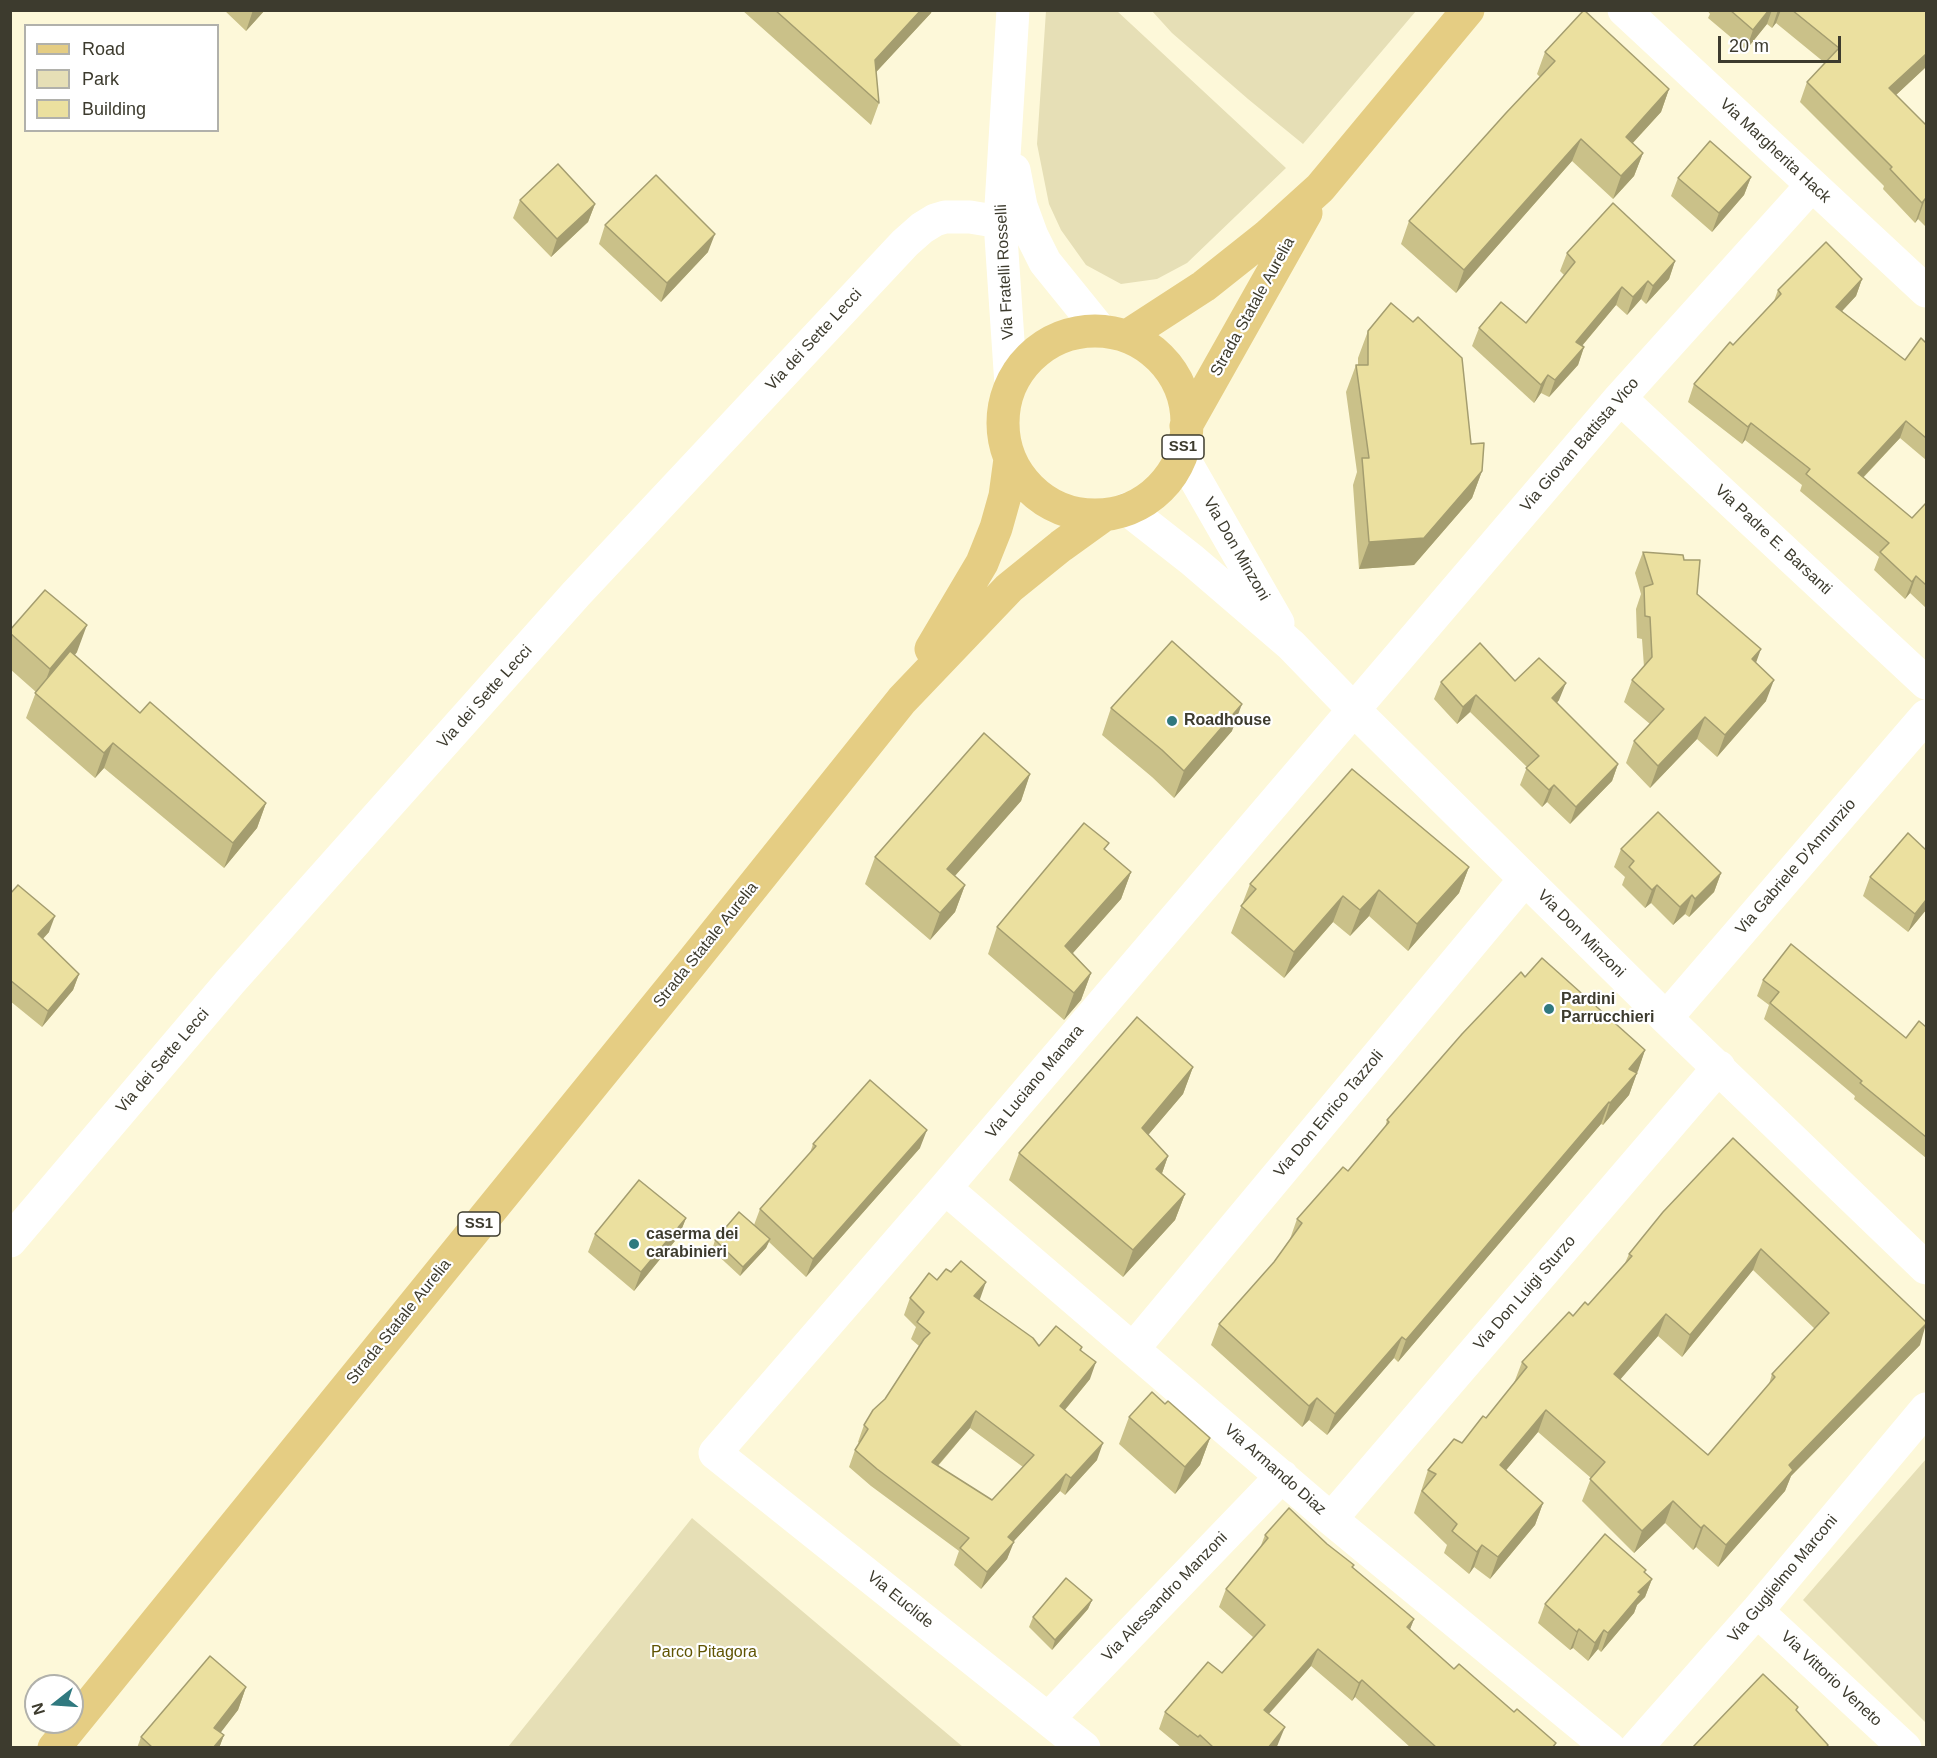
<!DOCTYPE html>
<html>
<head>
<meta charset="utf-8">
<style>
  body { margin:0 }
  #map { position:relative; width:1937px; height:1758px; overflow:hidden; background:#fdf8d9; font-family:Arial,sans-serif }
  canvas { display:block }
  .frame { position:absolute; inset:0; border:12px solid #3d3b2e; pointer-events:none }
  .legend { position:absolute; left:24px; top:24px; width:195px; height:108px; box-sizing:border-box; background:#fff; border:2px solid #b1b1ab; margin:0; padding:8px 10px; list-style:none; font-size:18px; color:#3d3b2e }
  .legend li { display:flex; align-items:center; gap:12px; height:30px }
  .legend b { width:30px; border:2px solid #b1b1ab }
  .north { position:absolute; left:24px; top:1674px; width:60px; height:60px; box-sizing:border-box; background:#fff; border:2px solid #b1b1ab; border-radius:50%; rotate:253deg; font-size:16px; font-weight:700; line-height:24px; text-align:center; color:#3d3b2e }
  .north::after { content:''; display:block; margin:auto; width:21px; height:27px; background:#30797f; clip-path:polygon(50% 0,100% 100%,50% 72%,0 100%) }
  .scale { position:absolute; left:1718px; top:36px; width:123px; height:27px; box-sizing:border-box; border:3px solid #3d3b2e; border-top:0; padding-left:8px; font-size:18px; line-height:21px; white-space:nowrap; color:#3d3b2e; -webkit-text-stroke:4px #fff; paint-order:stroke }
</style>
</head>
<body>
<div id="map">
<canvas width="1937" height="1758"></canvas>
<div class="frame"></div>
<ul class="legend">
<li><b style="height:8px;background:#e5cd83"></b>Road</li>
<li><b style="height:16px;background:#e6dfb6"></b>Park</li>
<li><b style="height:16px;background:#ebe09f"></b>Building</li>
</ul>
<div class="north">N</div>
<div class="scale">20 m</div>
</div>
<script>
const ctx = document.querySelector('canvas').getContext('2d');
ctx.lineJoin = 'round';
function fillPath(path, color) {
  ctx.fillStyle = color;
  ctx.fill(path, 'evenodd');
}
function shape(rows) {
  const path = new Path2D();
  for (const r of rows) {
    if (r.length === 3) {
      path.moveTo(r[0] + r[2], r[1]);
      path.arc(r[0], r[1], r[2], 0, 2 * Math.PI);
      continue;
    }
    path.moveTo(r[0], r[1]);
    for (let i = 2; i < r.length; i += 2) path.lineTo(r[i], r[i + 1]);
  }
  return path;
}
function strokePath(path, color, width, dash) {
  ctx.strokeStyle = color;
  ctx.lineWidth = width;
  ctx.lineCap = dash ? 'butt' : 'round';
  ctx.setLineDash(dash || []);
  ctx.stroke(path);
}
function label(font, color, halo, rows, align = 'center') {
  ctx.font = font + ' Arial,sans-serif';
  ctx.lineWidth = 4.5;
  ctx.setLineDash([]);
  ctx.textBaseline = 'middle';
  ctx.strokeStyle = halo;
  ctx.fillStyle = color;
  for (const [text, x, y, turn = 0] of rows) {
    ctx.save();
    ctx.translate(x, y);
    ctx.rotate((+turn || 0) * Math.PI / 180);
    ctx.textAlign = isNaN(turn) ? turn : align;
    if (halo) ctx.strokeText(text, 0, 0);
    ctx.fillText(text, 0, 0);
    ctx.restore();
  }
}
fillPath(shape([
  [1046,11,1117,11,1286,168,1187,263,1157,279,1121,284,1086,265,1061,230,1049,204,1037,144],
  [1152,11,1416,11,1303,144,1248,99,1172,33],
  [1926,1459,1926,1723,1803,1600],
  [692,1518,963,1747,508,1747]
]), '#e6dfb6');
strokePath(shape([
  [1624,10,1926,291],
  [1014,170,1021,206,1032,236,1045,262,1100,330],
  [1011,385,1000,222,1013,10],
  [1620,398,1926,683],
  [1181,454,1278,623],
  [1127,509,1192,560,1291,645,1353,709,1666,1018,1926,1268],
  [1666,1018,1926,716],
  [945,1188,1331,1519,1609,1748],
  [10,1241,230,982,576,594,905,243,922,228,935,220,945,217,970,217,1000,222],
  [1133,1349,1525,879],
  [1331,1519,1719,1067],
  [1757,1611,1905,1748],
  [1049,1718,1282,1476],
  [1084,1748,715,1453,945,1188,1620,398,1812,185],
  [1636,1748,1757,1611,1926,1409]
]), '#fff', 33);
strokePath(shape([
  [1095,423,92],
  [1127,336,1204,286,1267,236,1320,188,1468,10],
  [1186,426,1306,213],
  [931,649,982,563,996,528,1005,496,1010,459],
  [54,1748,693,961,902,700,1009,588,1061,546,1104,515]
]), '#e5cd83', 33);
fillPath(shape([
  [224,10,265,10,246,31],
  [742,10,932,10,931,13,876,72,879,103,871,125],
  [1707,10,1926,10,1926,67,1896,95,1926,125,1926,227,1918,219,1915,223,1883,189,1884,186,1800,102,1807,82,1825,63,1776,23,1772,28,1767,24,1746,50,1708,18,1710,14],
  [1545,52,1669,89,1661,112,1632,144,1643,153,1634,176,1613,199,1572,161,1456,293,1401,244,1409,221,1540,77,1537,74],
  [1751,177,1744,195,1712,232,1671,196,1678,178],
  [520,200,595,204,588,222,551,257,513,218],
  [605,225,708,252,661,302,599,244],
  [1567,253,1675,261,1669,279,1646,304,1641,299,1627,315,1616,305,1582,346,1584,347,1578,365,1549,397,1541,393,1534,403,1472,346,1479,328,1526,323,1564,275,1560,271],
  [1862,279,1856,296,1842,311,1905,360,1926,343,1926,460,1900,438,1863,478,1912,518,1926,503,1926,608,1910,593,1905,599,1874,570,1879,557,1800,491,1802,485,1745,440,1742,444,1688,402,1694,384,1733,345,1774,301,1778,290],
  [1368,331,1471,444,1482,471,1472,498,1414,565,1359,569,1353,485,1357,472,1346,392,1356,365,1358,365,1358,358],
  [1643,552,1697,594,1756,663,1766,701,1717,757,1697,739,1650,788,1626,763,1634,741,1650,724,1624,702,1632,680,1644,667,1642,639,1637,638,1636,609,1641,594,1635,573],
  [10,630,77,652,75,655,140,713,266,803,257,828,224,868,104,768,95,778,26,718,36,692,10,669],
  [1515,681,1559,700,1557,703,1618,764,1612,781,1570,824,1547,802,1542,807,1520,785,1527,767,1470,712,1457,724,1434,699,1441,682],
  [1111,708,1232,731,1174,798,1152,777,1102,735],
  [1030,774,1021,801,955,876,965,885,955,912,930,940,865,884,875,857],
  [1621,849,1721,873,1714,892,1689,917,1685,914,1673,925,1651,903,1645,908,1622,885,1625,877,1614,867],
  [1106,851,1131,872,1121,899,1073,953,1091,973,1081,1000,1064,1020,988,954,997,927],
  [1469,867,1459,893,1408,951,1369,916,1350,936,1333,922,1284,978,1231,933,1250,884],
  [1870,877,1926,910,1908,932,1863,896],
  [10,894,49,932,43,939,79,974,73,990,42,1027,10,1001],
  [1525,977,1645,1050,1629,1095,1603,1125,1601,1124,1398,1362,1394,1358,1327,1435,1309,1420,1302,1427,1211,1345,1219,1324,1274,1262,1290,1239,1297,1219,1348,1171,1385,1128,1387,1120],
  [1763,980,1906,1038,1926,1027,1926,1158,1854,1099,1855,1096,1764,1019,1769,1005,1757,996],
  [1193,1067,1183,1094,1148,1135,1168,1156,1162,1173,1185,1194,1175,1220,1123,1277,1009,1180,1019,1153],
  [1733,1138,1920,1345,1791,1476,1785,1491,1718,1567,1696,1547,1693,1550,1665,1523,1634,1553,1582,1501,1591,1478,1538,1432,1506,1470,1543,1503,1535,1525,1490,1579,1474,1567,1469,1574,1444,1553,1447,1545,1414,1513,1428,1470,1462,1443,1486,1418,1514,1383,1522,1362,1573,1316,1588,1305,1625,1263,1629,1254],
  [1753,1270,1815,1329,1772,1374,1769,1384,1708,1455,1620,1379,1658,1336,1682,1357],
  [813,1144,920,1148,806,1277,769,1242,766,1248,740,1276,712,1250,715,1240,754,1225,760,1209,810,1153],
  [686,1218,679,1236,634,1291,588,1252,595,1234],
  [951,1272,980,1299,979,1300,1039,1346,1082,1347,1081,1350,1090,1379,1065,1410,1097,1460,1065,1495,1060,1491,1013,1542,1007,1559,981,1589,954,1565,959,1551,871,1486,849,1467,855,1450,859,1443,858,1442,864,1425,885,1399,919,1346,911,1339,916,1327,904,1315,910,1298,937,1280],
  [970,1428,1023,1467,992,1500,938,1466],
  [1165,1404,1210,1438,1200,1465,1175,1494,1119,1444,1129,1417],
  [1265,1535,1353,1568,1414,1619,1410,1629,1454,1669,1554,1748,1411,1748,1355,1697,1352,1701,1311,1666,1269,1714,1278,1744,1276,1748,1182,1748,1159,1729,1165,1712,1222,1673,1253,1637,1219,1607,1226,1589,1260,1548],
  [1646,1570,1644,1573,1652,1579,1645,1597,1637,1605,1634,1613,1601,1652,1598,1649,1588,1661,1573,1648,1570,1650,1538,1623,1545,1604],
  [1092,1600,1088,1609,1052,1650,1029,1627,1033,1617],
  [246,1687,238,1710,220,1732,224,1735,219,1748,137,1748,141,1737]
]), '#cac189');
fillPath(shape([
  [253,10,265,10,246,31],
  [921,10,932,10,931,13,867,82,875,60],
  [1769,10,1772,10,1767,24,1746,50,1753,30],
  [1778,10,1781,10,1776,23,1772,28],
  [1926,54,1926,67,1882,108,1889,88],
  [1669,89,1661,112,1617,160,1626,137],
  [1581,139,1572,161,1456,293,1464,270],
  [1643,153,1634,176,1613,199,1621,176],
  [1751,177,1744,195,1712,232,1719,213],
  [1925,199,1918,219,1915,223,1922,203],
  [595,204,588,222,551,257,557,239],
  [715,234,708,252,661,302,667,283],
  [1675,261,1669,279,1646,304,1653,286],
  [1862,279,1856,296,1830,324,1836,307],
  [1648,281,1641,299,1627,315,1633,297],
  [1622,287,1616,305,1570,360,1576,342],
  [1584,347,1578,365,1549,397,1555,380],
  [1548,375,1541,393,1534,403,1541,385],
  [1906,421,1900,438,1851,490,1858,473],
  [1751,423,1745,440,1742,444,1748,427],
  [1482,471,1472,498,1414,565,1359,569,1369,542],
  [1916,576,1910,593,1905,599,1912,582],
  [87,625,77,652,40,696,50,669],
  [1761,649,1753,671,1752,659],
  [1774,680,1766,701,1717,757,1725,735],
  [1566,683,1559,700,1546,715,1552,698],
  [1476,695,1470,712,1457,724,1463,707],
  [1242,704,1232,731,1174,798,1184,771],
  [1705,717,1697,739,1650,788,1658,766],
  [113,743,104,768,95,778,104,753],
  [1618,764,1612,781,1570,824,1576,807],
  [1030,774,1021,801,937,896,947,869],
  [1554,785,1547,802,1542,807,1549,790],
  [266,803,257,828,224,868,233,843],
  [1469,867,1459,893,1408,951,1417,924],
  [1131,872,1121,899,1055,973,1065,946],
  [1721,873,1714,892,1689,917,1695,899],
  [965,885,955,912,930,940,940,913],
  [1657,885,1651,903,1645,908,1652,890],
  [1379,890,1369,916,1350,936,1360,910],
  [1692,895,1685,914,1673,925,1680,907],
  [1343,896,1333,922,1284,978,1294,952],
  [1926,900,1926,910,1908,932,1915,914],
  [55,916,49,932,32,950,38,934],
  [1091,973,1081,1000,1064,1020,1074,993],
  [79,974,73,990,42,1027,48,1011],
  [1645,1050,1638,1071,1621,1091,1629,1069],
  [1193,1067,1183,1094,1132,1154,1142,1128],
  [1637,1073,1629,1095,1603,1125,1610,1103],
  [1609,1102,1601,1124,1398,1362,1406,1340],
  [927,1130,920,1148,806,1277,813,1259],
  [1168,1156,1159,1182,1156,1169],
  [1185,1194,1175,1220,1123,1277,1133,1250],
  [686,1218,679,1236,634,1291,641,1272],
  [770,1239,766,1248,740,1276,743,1267],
  [1761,1249,1753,1270,1682,1357,1690,1335],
  [986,1282,980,1299,968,1313,974,1296],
  [1666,1314,1658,1336,1606,1396,1614,1374],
  [1926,1324,1920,1345,1791,1476,1785,1491,1718,1567,1726,1545,1789,1465],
  [1402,1337,1394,1358,1327,1435,1335,1414],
  [1096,1362,1090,1379,1054,1423,1060,1406],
  [1317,1398,1309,1420,1302,1427,1309,1406],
  [1546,1410,1538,1432,1492,1487,1500,1465],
  [976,1411,970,1428,926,1479,932,1462],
  [1210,1438,1200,1465,1175,1494,1185,1467],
  [1103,1443,1097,1460,1065,1495,1071,1478],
  [1066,1474,1060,1491,1002,1554,1008,1537],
  [1673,1501,1665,1523,1634,1553,1642,1531],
  [1543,1503,1535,1525,1490,1579,1498,1557],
  [1704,1525,1696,1547,1693,1550,1701,1528],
  [1014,1542,1007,1559,981,1589,987,1572],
  [1482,1545,1474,1567,1469,1574,1477,1552],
  [1652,1579,1645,1597,1637,1605,1634,1613,1601,1652,1608,1633,1638,1592],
  [1092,1600,1088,1609,1052,1650,1055,1640],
  [1414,1619,1407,1637,1407,1627],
  [1579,1629,1573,1648,1570,1650,1577,1632],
  [1604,1630,1598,1649,1588,1661,1595,1643],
  [1318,1649,1311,1666,1257,1727,1264,1710],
  [1362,1680,1355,1697,1352,1701,1359,1683],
  [246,1687,238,1710,209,1748,214,1728],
  [1285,1727,1278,1744,1276,1748,1268,1748],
  [224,1735,219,1748,213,1748]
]), '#a49d6f');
const building = shape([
  [775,10,921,10,875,60,879,103,775,10],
  [1584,10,1669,89,1626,137,1643,153,1621,176,1581,139,1464,270,1409,221,1506,113,1555,61,1545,52,1584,10],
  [1730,10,1769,10,1753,30,1730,10],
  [1792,10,1926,10,1926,54,1889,88,1926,125,1926,201,1925,199,1922,203,1890,169,1892,167,1807,82,1839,48,1792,10],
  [1710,141,1751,177,1719,213,1678,178,1710,141],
  [558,164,595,204,557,239,520,200,558,164],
  [656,175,715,234,667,283,605,225,656,175],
  [1613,203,1675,261,1653,286,1648,281,1633,297,1622,287,1576,342,1584,347,1555,380,1548,375,1541,385,1479,328,1501,302,1526,323,1575,262,1567,253,1613,203],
  [1826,242,1862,279,1836,307,1905,360,1921,338,1926,343,1926,438,1906,421,1858,473,1912,518,1926,503,1926,585,1916,576,1912,582,1880,552,1889,543,1806,474,1810,469,1751,423,1748,427,1694,384,1730,342,1733,345,1781,294,1778,290,1826,242],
  [1391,303,1413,322,1418,317,1462,358,1471,444,1484,443,1482,471,1424,538,1369,542,1362,458,1369,458,1356,365,1368,365,1368,331,1391,303],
  [1643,552,1683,555,1684,560,1700,560,1697,594,1761,649,1752,659,1774,680,1725,735,1705,717,1658,766,1634,741,1664,709,1632,680,1652,657,1650,617,1645,616,1644,587,1653,584,1643,552],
  [45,590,87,625,50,669,10,633,10,630,45,590],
  [1172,641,1242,704,1184,771,1162,750,1111,708,1172,641],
  [1480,643,1515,681,1539,658,1566,683,1552,698,1618,764,1576,807,1554,785,1549,790,1526,768,1539,756,1476,695,1463,707,1441,682,1480,643],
  [70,651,140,713,150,702,266,803,233,843,113,743,104,753,35,693,70,651],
  [984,733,1030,774,947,869,965,885,940,913,875,857,984,733],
  [1352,769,1469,867,1417,924,1379,890,1360,910,1343,896,1294,952,1241,906,1256,889,1250,884,1352,769],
  [1658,812,1721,873,1695,899,1692,895,1680,907,1657,885,1652,890,1629,867,1634,861,1621,849,1658,812],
  [1084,823,1109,843,1104,849,1131,872,1065,946,1091,973,1074,993,997,927,1084,823],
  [1908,833,1926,850,1926,900,1915,914,1870,877,1908,833],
  [18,885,55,916,38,934,79,974,48,1011,10,980,10,894,18,885],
  [1791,944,1906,1038,1919,1021,1926,1027,1926,1137,1860,1083,1862,1081,1770,1003,1779,992,1763,980,1791,944],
  [1542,958,1645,1050,1629,1069,1637,1073,1610,1103,1609,1102,1406,1340,1402,1337,1335,1414,1317,1398,1309,1406,1219,1324,1274,1262,1302,1223,1297,1219,1343,1167,1348,1171,1389,1122,1387,1120,1462,1034,1521,972,1525,977,1542,958],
  [1137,1017,1193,1067,1142,1128,1168,1156,1156,1169,1185,1194,1133,1250,1019,1153,1137,1017],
  [870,1080,927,1130,813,1259,760,1209,816,1146,813,1144,870,1080],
  [1733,1138,1926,1322,1926,1324,1789,1465,1793,1470,1726,1545,1704,1525,1701,1528,1673,1501,1642,1531,1590,1479,1605,1462,1546,1410,1500,1465,1543,1503,1498,1557,1482,1545,1477,1552,1452,1531,1457,1524,1422,1491,1436,1474,1428,1470,1454,1439,1462,1443,1483,1416,1486,1418,1527,1367,1522,1362,1569,1312,1573,1316,1585,1302,1588,1305,1632,1256,1629,1254,1663,1212,1733,1138],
  [1761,1249,1829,1313,1772,1374,1775,1377,1708,1455,1614,1374,1666,1314,1690,1335,1761,1249],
  [639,1180,686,1218,641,1272,595,1234,639,1180],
  [739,1212,770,1239,743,1267,715,1240,739,1212],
  [961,1261,986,1282,974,1296,1033,1338,1039,1346,1056,1326,1082,1347,1080,1350,1096,1362,1060,1406,1103,1443,1071,1478,1066,1474,1008,1537,1014,1542,987,1572,960,1548,969,1538,877,1469,855,1450,868,1429,864,1425,873,1410,885,1399,924,1339,930,1333,917,1322,924,1312,910,1298,929,1273,937,1280,946,1269,951,1272,961,1261],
  [976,1411,1034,1455,992,1500,932,1462,976,1411],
  [1152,1392,1165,1404,1168,1401,1210,1438,1185,1467,1129,1417,1152,1392],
  [1289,1508,1327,1544,1354,1565,1352,1567,1414,1619,1407,1627,1454,1669,1459,1664,1514,1712,1517,1709,1556,1743,1552,1748,1437,1748,1362,1680,1359,1683,1318,1649,1264,1710,1285,1727,1268,1748,1214,1748,1200,1735,1198,1737,1165,1712,1208,1662,1222,1673,1265,1625,1226,1589,1268,1538,1265,1535,1289,1508],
  [1605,1534,1646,1570,1644,1572,1652,1579,1638,1592,1641,1594,1608,1633,1604,1630,1595,1643,1579,1629,1577,1632,1545,1604,1605,1534],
  [1066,1578,1092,1600,1055,1640,1033,1617,1066,1578],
  [210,1656,246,1687,214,1728,224,1735,213,1748,153,1748,141,1737,210,1656],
  [1763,1674,1798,1707,1796,1710,1828,1745,1826,1748,1692,1748,1763,1674]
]);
fillPath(building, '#ebe09f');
strokePath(building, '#a49d6f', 1.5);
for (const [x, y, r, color] of [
  [1172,721,6,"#30797f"],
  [1549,1009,6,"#30797f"],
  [634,1244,6,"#30797f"]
]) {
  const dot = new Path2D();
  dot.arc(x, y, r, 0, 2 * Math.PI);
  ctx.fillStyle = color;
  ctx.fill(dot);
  strokePath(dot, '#fff', 2);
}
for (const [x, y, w] of [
  [1183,447,42],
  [479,1224,42]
]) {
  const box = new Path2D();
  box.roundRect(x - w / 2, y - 12, w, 24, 4.5);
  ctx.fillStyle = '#fff';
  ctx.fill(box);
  strokePath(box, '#3d3b2e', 1.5);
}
label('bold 15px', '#3d3b2e', null, [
  ["SS1",1183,447],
  ["SS1",479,1224]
]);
label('16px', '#3d3b2e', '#fff', [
  ["Via Margherita Hack",1775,151,43],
  ["Via Fratelli Rosselli",1005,272,-93],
  ["Strada Statale Aurelia",1253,307,-61],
  ["Via dei Sette Lecci",814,340,-47],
  ["Via Giovan Battista Vico",1580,445,-49],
  ["Via Padre E. Barsanti",1773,540,43],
  ["Via Don Minzoni",1236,549,60],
  ["Via dei Sette Lecci",485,697,-48],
  ["Via Gabriele D'Annunzio",1796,867,-49],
  ["Via Don Minzoni",1581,934,45],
  ["Strada Statale Aurelia",706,945,-51],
  ["Via dei Sette Lecci",163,1061,-49],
  ["Via Luciano Manara",1035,1082,-50],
  ["Via Don Enrico Tazzoli",1329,1114,-50],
  ["Via Don Luigi Sturzo",1525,1293,-49],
  ["Strada Statale Aurelia",399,1322,-51],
  ["Via Armando Diaz",1275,1470,41],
  ["Via Guglielmo Marconi",1783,1579,-50],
  ["Via Alessandro Manzoni",1165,1597,-46],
  ["Via Euclide",900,1600,39],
  ["Via Vittorio Veneto",1831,1679,43]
]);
label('bold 16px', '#3d3b2e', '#fff', [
  ["Roadhouse",1184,721],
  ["Pardini",1561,1000],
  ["Parrucchieri",1561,1018],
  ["caserma dei",646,1235],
  ["carabinieri",646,1253]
], 'left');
label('16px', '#605403', '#fff', [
  ["Parco Pitagora",704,1653]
]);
</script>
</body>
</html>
